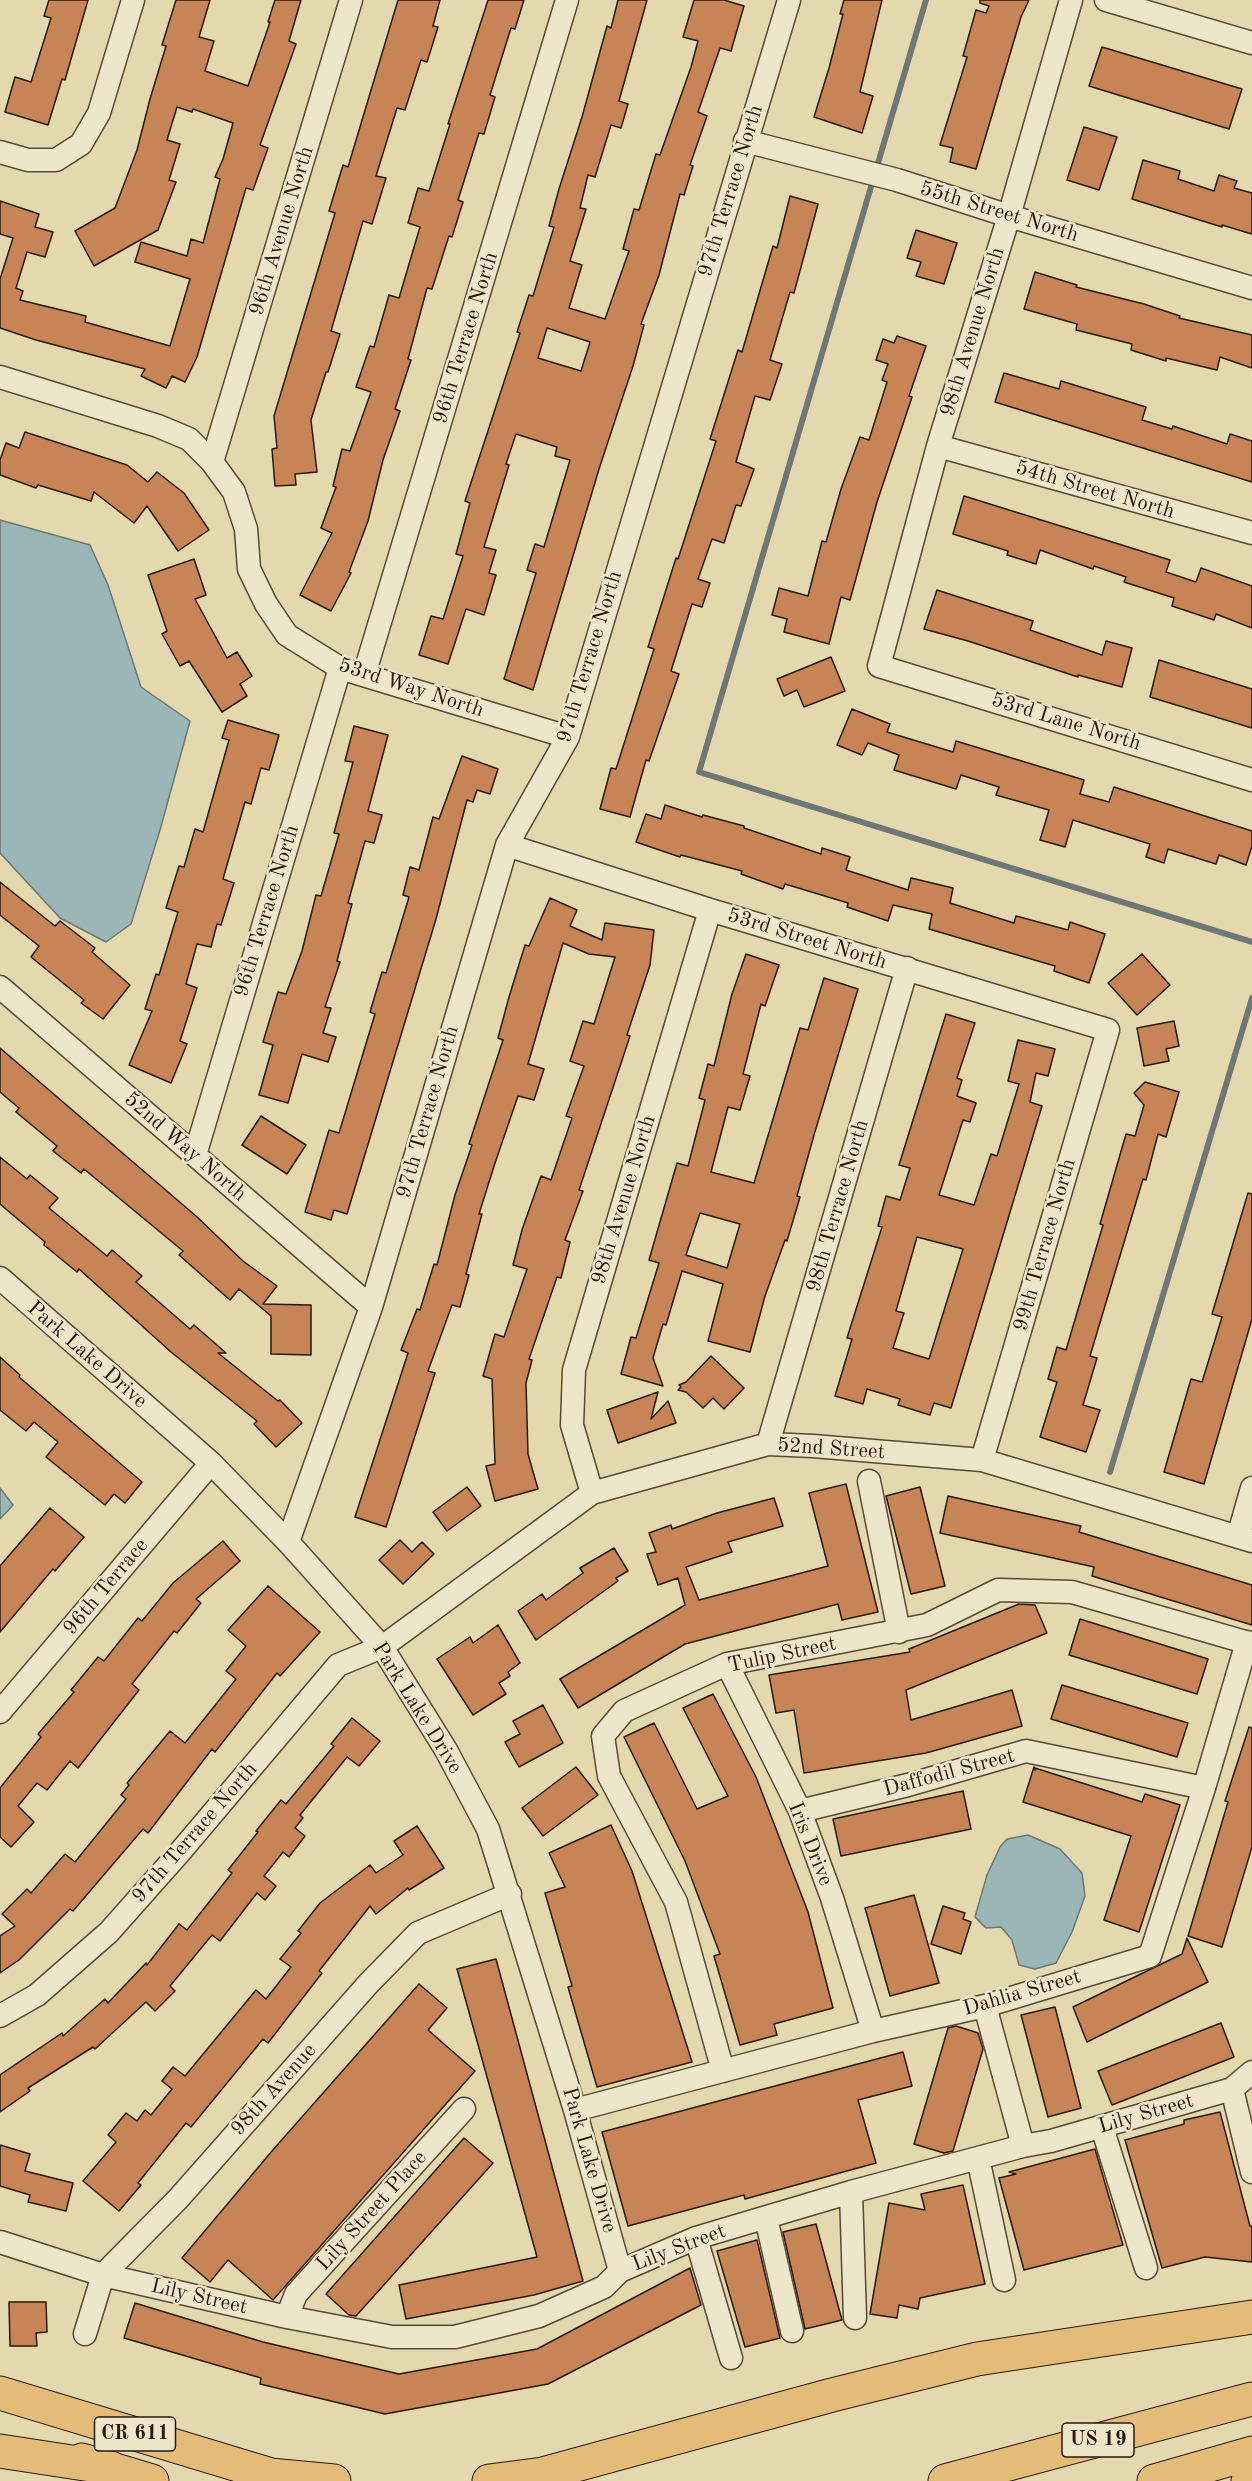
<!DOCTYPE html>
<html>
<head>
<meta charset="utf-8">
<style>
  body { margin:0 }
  canvas { display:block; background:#e4d8af }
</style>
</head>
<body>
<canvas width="1252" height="2481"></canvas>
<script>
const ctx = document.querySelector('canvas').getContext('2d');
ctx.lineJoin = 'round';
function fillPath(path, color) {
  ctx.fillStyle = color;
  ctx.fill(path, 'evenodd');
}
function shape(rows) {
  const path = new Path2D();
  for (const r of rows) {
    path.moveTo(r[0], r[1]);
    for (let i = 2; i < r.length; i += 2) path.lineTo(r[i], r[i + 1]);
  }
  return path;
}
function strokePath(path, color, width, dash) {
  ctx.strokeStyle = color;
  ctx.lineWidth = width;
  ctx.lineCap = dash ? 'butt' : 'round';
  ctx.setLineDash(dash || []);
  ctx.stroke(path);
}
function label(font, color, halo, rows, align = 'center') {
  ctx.font = font + ' "Old Standard TT",serif';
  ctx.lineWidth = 5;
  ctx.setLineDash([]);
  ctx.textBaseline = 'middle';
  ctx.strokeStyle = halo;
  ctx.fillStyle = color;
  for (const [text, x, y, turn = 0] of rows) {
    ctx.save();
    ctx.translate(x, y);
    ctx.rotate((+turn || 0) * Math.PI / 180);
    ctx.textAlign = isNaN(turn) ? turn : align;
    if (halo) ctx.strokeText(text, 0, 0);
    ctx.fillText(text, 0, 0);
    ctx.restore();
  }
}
const water = shape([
  [0,520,90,545,108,585,141,687,190,721,160,830,131,924,106,942,60,918,0,853,0,520],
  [0,1488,13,1505,0,1519,0,1488],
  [1028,1835,1060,1849,1082,1873,1085,1896,1072,1932,1056,1963,1035,1969,1019,1965,1012,1940,1001,1927,986,1928,975,1917,987,1875,1000,1847,1007,1839,1028,1835]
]);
fillPath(water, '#9bb6b7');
strokePath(water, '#6e7773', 1.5);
strokePath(shape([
  [876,170,926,0],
  [873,180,699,772,1252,942],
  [1110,1472,1252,998]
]), '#6e7773', 6);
const building = shape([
  [49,0,88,0,65,80,62,79,48,125,5,112,15,77,31,82,51,18,44,16,49,0],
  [176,0,210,0,199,37,214,41,205,71,248,86,270,22,268,22,275,0,301,0,289,41,296,44,260,145,268,148,253,190,246,188,197,357,185,382,172,376,166,388,141,376,145,369,36,340,0,328,0,279,13,238,0,234,0,201,39,214,35,227,53,232,45,257,27,252,16,288,23,291,20,300,86,316,85,322,170,346,190,279,135,262,141,242,187,256,191,239,203,243,220,179,215,177,223,159,233,123,193,109,192,112,177,107,167,140,180,144,169,180,176,182,158,230,94,266,75,231,115,208,137,150,150,99,166,46,162,45,176,0],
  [398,0,440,0,433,26,438,27,427,62,421,60,405,110,397,108,376,176,386,178,372,224,363,221,331,331,340,334,328,372,326,372,311,420,317,472,295,474,296,485,275,486,272,449,277,448,274,416,335,213,329,211,343,165,348,167,398,0],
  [488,0,524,0,515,29,511,28,490,95,495,97,484,134,479,133,458,200,463,202,452,237,449,236,432,289,427,288,408,359,411,360,395,409,400,411,383,460,368,521,349,572,351,573,331,611,300,595,332,533,321,528,336,487,333,486,342,449,350,451,371,392,356,387,370,346,374,347,389,295,399,298,420,227,408,223,418,188,429,191,450,124,448,124,488,0],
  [618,0,647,0,619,101,628,104,621,128,611,125,595,177,588,175,580,208,586,209,570,261,582,265,569,308,605,319,629,251,623,249,634,209,639,210,656,154,660,155,691,67,698,41,683,37,694,0,724,0,744,6,731,51,720,48,698,112,707,116,690,165,693,166,684,195,680,194,659,275,641,324,644,325,633,366,599,469,533,690,504,679,536,573,527,570,535,544,544,547,570,460,555,456,557,447,516,434,506,464,509,465,484,547,496,550,489,573,496,575,484,615,466,609,448,664,419,655,431,616,443,619,463,556,456,554,470,503,465,501,520,333,517,332,529,295,533,296,554,227,549,226,559,189,582,117,607,26,611,28,618,0],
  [547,328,590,342,581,371,538,358,547,328],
  [844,0,882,0,860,92,873,96,862,133,814,117,829,68,843,14,840,14,844,0],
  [980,0,1029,0,1021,17,976,169,950,162,953,148,940,145,967,57,963,56,976,10,986,13,989,6,980,3,980,0],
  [1102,47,1242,89,1229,129,1089,86,1102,47],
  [1084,127,1117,137,1099,190,1067,180,1084,127],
  [1143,160,1180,171,1178,179,1214,191,1219,175,1237,181,1234,188,1252,193,1252,234,1222,225,1222,227,1132,199,1143,160],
  [790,196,818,204,794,293,790,292,770,360,782,364,770,400,755,396,736,462,754,469,741,506,736,505,724,543,712,539,698,579,710,583,702,607,692,604,671,671,679,674,649,761,646,760,630,817,600,809,611,768,616,769,654,649,648,647,676,558,678,559,716,441,710,439,722,401,738,350,742,352,773,246,777,248,790,196],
  [916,230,957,243,944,284,916,276,921,262,907,258,916,230],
  [1035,272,1077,285,1076,287,1144,304,1180,316,1179,318,1252,335,1252,368,1220,357,1217,370,1166,358,1166,361,1131,350,1132,344,1076,330,1077,324,1024,309,1035,272],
  [897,336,926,346,909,396,912,397,877,502,850,600,841,597,829,644,784,632,787,619,772,615,779,588,808,596,822,541,826,542,841,489,860,437,869,440,887,382,882,380,888,364,876,360,883,339,894,343,897,336],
  [1004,373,1059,389,1061,381,1146,407,1142,420,1172,429,1173,426,1227,444,1230,434,1252,441,1252,482,995,402,1004,373],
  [25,432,127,465,148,482,157,472,184,493,209,530,178,551,147,506,134,523,94,492,91,501,38,485,36,488,0,475,0,460,6,443,19,448,25,432],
  [964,496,1170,560,1166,572,1196,582,1201,568,1252,586,1252,628,1216,614,1214,620,1172,606,1174,598,1124,582,1126,577,1094,566,1093,569,1040,550,1036,564,1007,555,1008,551,953,534,964,496],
  [194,559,206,595,195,599,227,658,237,652,252,676,240,684,247,696,222,712,189,661,180,666,162,634,167,631,148,575,194,559],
  [937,590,1033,621,1030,630,1102,655,1106,641,1132,648,1122,687,1078,675,1078,677,968,641,924,629,937,590],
  [831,657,845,691,804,707,797,690,784,696,777,679,831,657],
  [1159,660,1252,689,1252,728,1150,697,1159,660],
  [852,709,890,724,887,732,953,752,956,741,1084,780,1080,794,1109,802,1114,787,1252,831,1252,846,1246,865,1219,855,1216,864,1168,849,1164,863,1146,857,1150,844,1073,820,1065,847,1040,840,1049,810,996,795,999,787,961,775,956,789,894,770,899,755,868,743,862,755,837,745,852,709],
  [228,720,279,735,269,770,261,768,251,804,245,802,223,879,234,883,221,925,217,924,211,947,197,944,186,984,197,988,180,1041,187,1044,171,1083,129,1065,152,1011,145,1009,156,974,159,975,178,912,166,908,179,866,184,867,195,829,203,832,229,740,222,738,228,720],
  [354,726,388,735,368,811,382,815,374,843,365,841,348,903,352,904,337,961,340,962,325,1007,331,1008,323,1033,336,1037,328,1062,302,1054,288,1103,259,1095,273,1045,263,1042,278,992,286,994,302,951,316,895,321,896,339,834,334,833,353,762,345,761,354,726],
  [462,756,498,769,490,794,477,790,473,802,467,800,436,919,347,1214,334,1210,331,1220,305,1212,329,1130,339,1133,375,1014,370,1012,382,972,386,973,409,897,403,895,410,867,419,870,433,817,439,819,462,756],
  [665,805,702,817,703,815,744,826,744,828,821,854,822,848,850,857,846,870,908,890,911,878,953,888,950,903,1014,923,1016,916,1068,930,1070,922,1105,934,1089,983,1054,971,1055,966,929,929,932,914,893,905,888,921,847,907,848,903,785,884,783,889,741,874,742,871,681,855,680,857,636,842,646,814,661,819,665,805],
  [0,882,55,926,60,921,95,948,92,952,130,985,103,1019,81,1003,84,1000,31,957,39,946,0,915,0,882],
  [550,898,577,910,570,926,602,940,605,923,654,930,650,965,627,1035,630,1036,579,1190,583,1191,565,1240,570,1242,561,1278,557,1277,529,1359,532,1360,526,1383,528,1454,538,1489,495,1501,486,1466,495,1464,492,1379,483,1376,495,1334,504,1337,527,1269,513,1265,522,1230,541,1176,551,1180,572,1118,566,1116,584,1066,570,1061,583,1021,594,1024,615,957,589,954,563,943,528,1064,544,1069,534,1100,518,1096,495,1163,479,1214,482,1214,466,1274,469,1275,460,1307,452,1305,428,1371,435,1373,386,1527,355,1517,408,1353,401,1350,417,1309,420,1310,434,1264,437,1265,455,1195,472,1145,469,1144,503,1040,498,1038,509,997,525,945,529,946,550,898],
  [746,954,779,965,765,1006,761,1004,743,1074,750,1076,740,1110,728,1107,711,1172,754,1183,800,1028,808,1030,824,978,858,989,814,1135,797,1196,800,1197,787,1241,785,1240,765,1296,750,1352,708,1341,723,1284,682,1271,666,1325,663,1324,653,1358,663,1386,621,1374,631,1337,636,1338,659,1263,649,1260,677,1163,688,1166,705,1100,699,1098,708,1064,714,1066,732,994,746,954],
  [700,1213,740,1224,727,1268,686,1255,700,1213],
  [1142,954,1170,985,1137,1015,1108,983,1142,954],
  [946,1014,975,1023,957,1078,962,1080,957,1096,976,1103,970,1122,963,1120,939,1195,974,1205,991,1154,997,1156,1019,1084,1008,1081,1018,1040,1055,1049,1048,1076,1036,1073,1030,1102,1042,1106,951,1408,934,1403,930,1415,898,1405,900,1399,867,1389,863,1404,835,1396,852,1339,847,1338,882,1227,878,1226,886,1196,900,1200,910,1168,899,1165,946,1014],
  [917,1237,963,1249,929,1359,893,1348,904,1313,896,1311,917,1237],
  [1174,1021,1179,1046,1166,1049,1169,1061,1144,1066,1137,1028,1174,1021],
  [0,1048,196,1216,243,1261,277,1286,263,1304,311,1305,311,1355,271,1354,271,1316,239,1289,230,1300,179,1255,183,1251,84,1169,81,1173,53,1151,57,1146,16,1112,19,1108,0,1092,0,1048],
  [1145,1082,1179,1092,1166,1137,1158,1134,1146,1180,1143,1179,1090,1356,1097,1358,1083,1405,1100,1410,1086,1452,1040,1437,1057,1382,1048,1379,1057,1347,1066,1350,1103,1225,1100,1224,1126,1134,1135,1136,1144,1105,1134,1093,1145,1082],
  [261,1116,306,1145,287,1174,242,1145,261,1116],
  [0,1157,27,1179,30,1175,58,1198,49,1208,107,1256,112,1250,142,1276,136,1282,190,1329,194,1325,226,1353,218,1353,278,1401,280,1400,302,1423,276,1447,254,1424,257,1421,171,1352,79,1269,77,1272,44,1245,45,1242,0,1204,0,1157],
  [1248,1193,1252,1194,1252,1319,1204,1484,1164,1472,1191,1379,1202,1382,1222,1317,1212,1314,1248,1193],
  [711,1356,744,1388,724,1409,713,1398,703,1408,686,1392,678,1390,681,1387,679,1385,686,1382,711,1356],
  [0,1357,20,1375,19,1377,142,1482,125,1503,114,1494,105,1505,46,1457,58,1442,34,1422,26,1431,0,1410,0,1357],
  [658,1392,651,1419,668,1401,676,1423,618,1443,607,1410,658,1392],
  [846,1484,878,1612,842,1620,838,1604,685,1644,578,1708,560,1679,685,1605,678,1578,658,1585,647,1554,656,1552,649,1533,671,1525,672,1529,717,1513,774,1498,783,1526,728,1542,732,1552,686,1567,699,1600,828,1566,809,1493,846,1484],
  [467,1487,481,1506,447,1531,433,1512,467,1487],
  [920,1487,945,1586,911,1594,886,1496,920,1487],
  [948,1496,1081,1526,1079,1532,1252,1585,1252,1625,1092,1576,1094,1567,940,1533,948,1496],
  [50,1508,84,1537,55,1571,53,1569,0,1632,0,1566,50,1508],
  [400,1540,412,1552,422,1542,434,1554,403,1584,379,1560,400,1540],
  [223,1541,240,1561,196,1599,201,1603,177,1633,174,1631,132,1684,139,1690,78,1768,70,1761,47,1790,37,1783,18,1806,34,1822,11,1847,0,1837,0,1788,41,1737,38,1734,74,1692,71,1690,98,1657,104,1661,138,1618,142,1621,173,1583,223,1541],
  [614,1548,628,1571,616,1578,618,1581,536,1640,518,1611,542,1594,546,1600,583,1573,580,1568,614,1548],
  [268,1586,320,1632,280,1676,277,1673,215,1752,212,1749,148,1833,143,1829,73,1911,70,1909,19,1960,0,1973,0,1936,15,1926,2,1914,27,1889,31,1893,65,1854,75,1862,126,1799,121,1795,129,1785,127,1783,170,1731,185,1743,236,1679,226,1671,246,1646,228,1630,268,1586],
  [1019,1604,1035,1605,1047,1633,906,1690,911,1720,1012,1690,1022,1726,926,1753,804,1773,794,1710,776,1713,769,1675,910,1652,909,1649,1019,1604],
  [1080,1619,1208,1659,1197,1694,1069,1655,1080,1619],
  [498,1625,520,1663,508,1672,510,1676,499,1683,506,1694,473,1715,437,1659,470,1637,473,1643,498,1625],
  [1062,1685,1188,1723,1177,1757,1051,1719,1062,1685],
  [713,1694,756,1777,808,1912,833,2008,774,2024,777,2035,740,2045,714,1956,720,1954,685,1861,624,1737,654,1723,697,1809,728,1796,683,1708,713,1694],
  [543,1705,563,1743,519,1767,505,1742,520,1734,513,1721,543,1705],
  [352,1718,380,1741,359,1766,347,1757,300,1815,303,1818,295,1828,305,1836,289,1857,283,1852,264,1876,276,1886,265,1900,257,1893,220,1941,212,1935,170,1986,175,1991,155,2011,146,2002,95,2049,93,2047,28,2088,30,2091,0,2112,0,2075,62,2033,63,2036,105,1999,108,2003,146,1963,147,1965,179,1924,187,1930,232,1873,228,1870,258,1832,256,1831,281,1800,286,1804,334,1746,331,1744,352,1718],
  [1249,1727,1252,1728,1252,1847,1222,1947,1188,1936,1228,1802,1225,1801,1249,1727],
  [576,1767,598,1795,543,1836,522,1808,576,1767],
  [1034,1767,1035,1770,1035,1768,1142,1802,1145,1794,1180,1805,1139,1932,1104,1920,1131,1836,1023,1802,1034,1767],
  [963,1791,971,1829,841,1856,833,1819,963,1791],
  [611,1825,632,1871,692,2062,597,2087,568,1987,572,1986,545,1893,565,1887,549,1853,611,1825],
  [417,1826,444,1868,409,1890,408,1888,376,1914,370,1906,319,1971,322,1973,268,2043,263,2039,191,2127,186,2123,138,2183,141,2185,119,2211,83,2181,116,2142,108,2135,126,2113,137,2121,145,2110,151,2115,172,2089,162,2081,173,2067,185,2076,256,1990,266,1999,291,1967,280,1959,301,1933,298,1931,320,1903,370,1865,376,1873,403,1855,394,1841,417,1826],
  [914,1895,939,1983,890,1996,865,1908,914,1895],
  [943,1906,965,1913,963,1919,971,1922,961,1954,931,1944,943,1906],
  [1187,1938,1208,1982,1087,2042,1073,2007,1182,1954,1187,1938],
  [496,1959,583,2281,534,2295,406,2319,399,2285,537,2257,457,1969,496,1959],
  [419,1984,447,2008,428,2030,475,2071,273,2300,228,2260,210,2282,182,2258,272,2151,419,1984],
  [1055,2007,1081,2108,1048,2117,1021,2015,1055,2007],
  [1221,2023,1234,2057,1112,2105,1098,2071,1221,2023],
  [956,2026,978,2033,983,2049,953,2151,944,2153,914,2144,948,2028,956,2026],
  [903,2052,912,2086,858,2100,876,2163,745,2199,744,2195,628,2226,602,2132,903,2052],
  [1220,2112,1250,2226,1252,2226,1252,2262,1205,2257,1162,2268,1125,2140,1184,2124,1184,2120,1220,2112],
  [464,2138,493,2163,356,2316,349,2315,326,2294,464,2138],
  [0,2145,30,2154,25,2171,73,2183,66,2211,28,2202,30,2195,0,2186,0,2145],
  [1095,2149,1123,2245,1024,2270,999,2178,1016,2174,1009,2172,1095,2149],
  [963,2185,985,2284,920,2298,918,2309,899,2305,897,2318,870,2314,889,2203,925,2210,921,2194,963,2185],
  [816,2224,842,2320,805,2329,783,2232,816,2224],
  [757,2240,780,2338,745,2347,717,2251,757,2240],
  [690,2268,701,2305,548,2384,385,2414,260,2384,261,2378,124,2338,135,2303,263,2342,399,2374,537,2349,690,2268],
  [9,2302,46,2302,47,2332,36,2333,37,2346,10,2346,9,2302]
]);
fillPath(building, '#c78457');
strokePath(building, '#2a190e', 1.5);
const minor = shape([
  [1071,0,1009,216,938,446,879,666,1252,780],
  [1106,0,1252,43],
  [745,141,897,180,1009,216,1252,288],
  [0,152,28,160,56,160,81,144,99,113,133,0],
  [0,377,158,426,189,439,212,462,234,492,246,529,249,569,266,604,287,635,340,668,568,737],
  [938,446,1252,533],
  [212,462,351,0],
  [364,675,567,0],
  [507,845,710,910,1108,1030,982,1460],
  [0,987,371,1307],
  [195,1155,340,668],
  [0,1278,211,1463,288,1542,382,1647,446,1750,488,1829,575,2110,620,2271],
  [768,1444,907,968],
  [869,1481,899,1632],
  [592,1493,572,1425,574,1370,710,910],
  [1238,1537,1252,1488],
  [288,1542,371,1307,507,845,568,737,789,0],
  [727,1664,800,1811,832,1898,873,2031],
  [0,1712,211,1463],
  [800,1811,908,1785,1026,1751,1204,1788],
  [985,2006,1023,2146],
  [0,2016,37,1995,109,1932,180,1852,338,1665,382,1647,592,1493,768,1444,813,1446,982,1460,1252,1541],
  [723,2071,676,1902,609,1776,603,1736,624,1711,727,1664,927,1625,998,1590,1072,1592,1252,1644],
  [1232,2089,1252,2172],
  [575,2110,873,2031,985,2006,1150,1956,1204,1788,1247,1642],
  [1102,2127,1146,2268],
  [978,2158,1004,2280],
  [851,2192,855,2318],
  [766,2218,792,2331],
  [696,2238,731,2358],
  [0,2242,103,2275,287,2317,392,2337,455,2337,539,2316,604,2287,620,2271,696,2238,851,2192,1023,2146,1051,2141,1232,2089,1252,2072],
  [287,2317,296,2294,464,2109],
  [85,2334,103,2275,178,2199,369,1983,418,1933,510,1894]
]);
const primary = shape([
  [0,2393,291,2481],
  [82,2460,152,2481],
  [270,2475,334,2481],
  [489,2481,543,2474,832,2395,977,2359,1252,2317]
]);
const motorway = shape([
  [0,2451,111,2468],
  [945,2481,1252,2399],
  [1154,2481,1252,2453],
  [1248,2481,1252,2480]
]);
strokePath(minor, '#584936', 25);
strokePath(primary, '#2a190e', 35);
strokePath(motorway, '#2a190e', 35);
strokePath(minor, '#ede6cb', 22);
strokePath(primary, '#e2bc78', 33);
strokePath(motorway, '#e2bc78', 33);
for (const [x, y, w] of [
  [135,2434,81],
  [1098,2440,72]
]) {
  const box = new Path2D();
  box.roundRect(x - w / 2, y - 17, w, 34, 4.5);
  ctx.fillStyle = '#ede6cb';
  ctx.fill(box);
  strokePath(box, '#2a190e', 1.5);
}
label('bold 20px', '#2a190e', null, [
  ["CR 611",135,2434],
  ["US 19",1098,2440]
]);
label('21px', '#2a190e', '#ede6cb', [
  ["97th Terrace North",731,191,-73],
  ["55th Street North",999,212,17],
  ["96th Avenue North",282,231,-73],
  ["98th Avenue North",973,332,-73],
  ["96th Terrace North",466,338,-73],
  ["54th Street North",1095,490,16],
  ["97th Terrace North",590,657,-73],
  ["53rd Way North",411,688,18],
  ["53rd Lane North",1066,722,17],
  ["96th Terrace North",267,911,-73],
  ["53rd Street North",807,939,17],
  ["97th Terrace North",428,1112,-74],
  ["52nd Way North",185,1147,41],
  ["98th Avenue North",624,1200,-73],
  ["98th Terrace North",838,1206,-74],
  ["99th Terrace North",1045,1245,-74],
  ["Park Lake Drive",87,1355,41],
  ["52nd Street",831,1449,4],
  ["96th Terrace",106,1587,-50],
  ["Tulip Street",782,1655,-12],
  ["Park Lake Drive",417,1708,58],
  ["Daffodil Street",949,1773,-15],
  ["97th Terrace North",195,1833,-49],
  ["Iris Drive",810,1844,68],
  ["Dahlia Street",1022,1993,-16],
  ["98th Avenue",274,2090,-48],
  ["Lily Street",1146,2114,-16],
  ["Park Lake Drive",589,2160,74],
  ["Lily Street Place",372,2211,-48],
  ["Lily Street",679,2248,-21],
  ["Lily Street",199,2297,13]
]);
</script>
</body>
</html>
